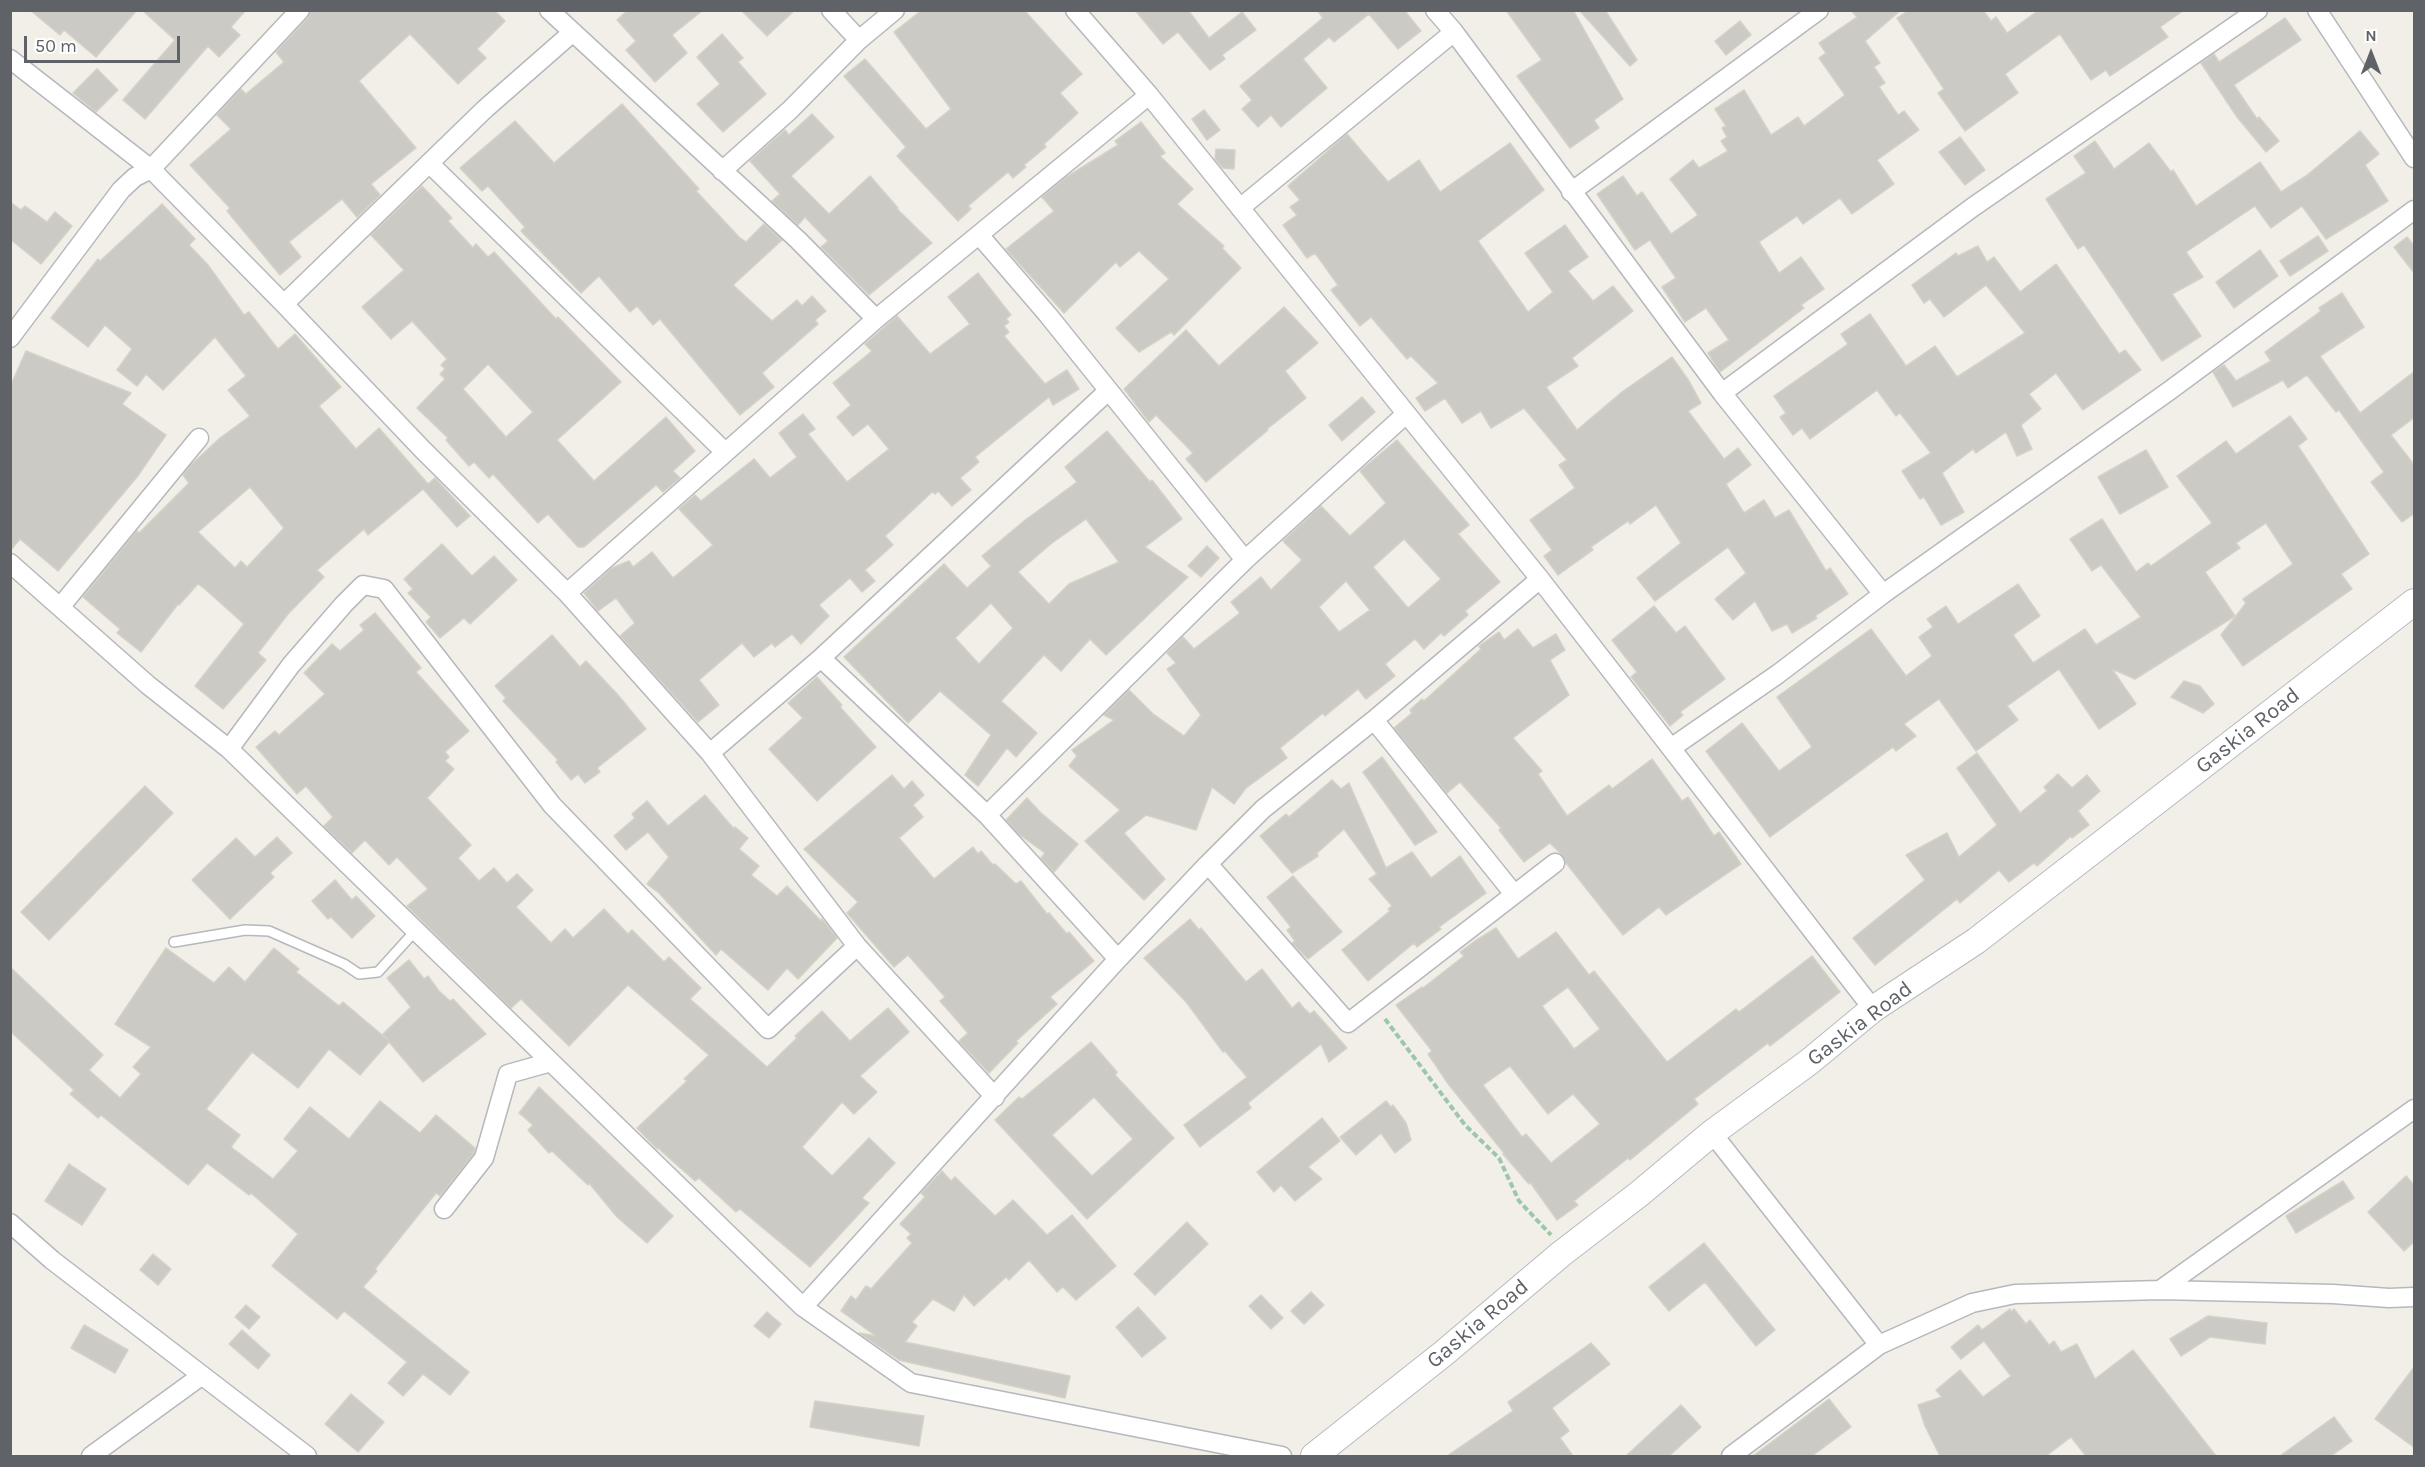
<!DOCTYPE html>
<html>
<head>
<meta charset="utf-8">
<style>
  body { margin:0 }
  #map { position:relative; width:2425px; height:1467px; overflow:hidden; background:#f1efe8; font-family:Karla,sans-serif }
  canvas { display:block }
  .frame { position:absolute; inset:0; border:12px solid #5f6368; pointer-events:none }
  .north { position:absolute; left:2341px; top:24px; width:60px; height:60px; -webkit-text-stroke:4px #fff; paint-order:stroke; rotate:0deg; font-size:16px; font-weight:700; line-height:24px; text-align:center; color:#5f6368 }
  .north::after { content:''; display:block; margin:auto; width:21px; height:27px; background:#5f6368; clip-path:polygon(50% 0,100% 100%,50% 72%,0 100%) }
  .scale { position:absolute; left:24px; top:36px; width:156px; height:27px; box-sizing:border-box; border:3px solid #5f6368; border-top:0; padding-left:8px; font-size:18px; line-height:21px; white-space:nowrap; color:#5f6368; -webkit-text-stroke:4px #fff; paint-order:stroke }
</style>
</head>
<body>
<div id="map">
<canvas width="2425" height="1467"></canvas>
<div class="frame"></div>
<div class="north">N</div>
<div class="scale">50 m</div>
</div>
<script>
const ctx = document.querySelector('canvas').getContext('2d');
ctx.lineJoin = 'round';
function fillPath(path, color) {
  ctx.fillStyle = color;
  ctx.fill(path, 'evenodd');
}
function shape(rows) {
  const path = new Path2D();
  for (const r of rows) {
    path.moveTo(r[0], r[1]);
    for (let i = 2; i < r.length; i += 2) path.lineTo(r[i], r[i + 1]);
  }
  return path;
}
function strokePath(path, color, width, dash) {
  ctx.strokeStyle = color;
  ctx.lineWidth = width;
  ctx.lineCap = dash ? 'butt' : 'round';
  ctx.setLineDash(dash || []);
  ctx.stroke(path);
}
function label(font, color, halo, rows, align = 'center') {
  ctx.font = font + ' Karla,sans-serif';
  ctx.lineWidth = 5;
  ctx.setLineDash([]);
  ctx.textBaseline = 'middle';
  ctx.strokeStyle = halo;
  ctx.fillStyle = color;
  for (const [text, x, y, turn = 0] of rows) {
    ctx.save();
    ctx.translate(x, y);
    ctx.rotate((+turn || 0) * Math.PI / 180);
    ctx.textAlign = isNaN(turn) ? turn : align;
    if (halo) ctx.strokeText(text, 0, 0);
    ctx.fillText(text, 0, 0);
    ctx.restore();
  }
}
const building = shape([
  [30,10,137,10,96,57,64,30,60,35,30,10],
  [142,10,246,10,231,27,240,35,219,57,208,46,145,119,123,100,175,40,142,10],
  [312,10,494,10,505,21,477,49,486,58,458,84,410,34,359,81,416,148,371,184,380,195,357,217,342,199,289,242,301,257,280,275,227,211,230,208,190,165,231,129,217,115,241,89,246,94,284,62,276,52,308,18,312,10],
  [628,10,703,10,672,35,687,53,655,82,626,50,636,41,617,20,628,10],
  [741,10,795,10,767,36,741,10],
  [922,10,1024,10,1082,74,1060,93,1078,113,1044,144,1046,147,1024,165,1026,167,1013,178,1008,172,968,206,971,209,958,221,897,156,906,147,844,76,865,59,926,129,951,109,894,32,922,10],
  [1135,10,1188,10,1209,38,1242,12,1256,30,1222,55,1225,59,1210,70,1178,32,1163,44,1135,10],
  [1317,10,1404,10,1421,31,1398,49,1369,14,1334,42,1329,37,1303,59,1327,88,1281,127,1271,115,1258,127,1242,109,1252,100,1240,86,1323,18,1317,10],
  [1506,10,1573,10,1623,99,1594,120,1599,128,1570,148,1517,76,1542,60,1506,10],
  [1579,10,1605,10,1637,60,1630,66,1579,10],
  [1851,10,1901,10,1865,41,1880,63,1874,67,1885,83,1879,87,1898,115,1904,111,1919,130,1877,160,1894,184,1852,214,1840,198,1803,224,1797,216,1759,242,1779,273,1801,257,1824,289,1801,305,1804,308,1720,372,1708,353,1729,340,1706,308,1685,322,1662,287,1676,278,1650,240,1635,250,1597,194,1623,176,1637,196,1642,192,1671,234,1698,215,1670,179,1693,160,1699,168,1728,151,1721,141,1727,137,1722,128,1726,126,1715,109,1744,90,1771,135,1798,117,1804,126,1845,95,1819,58,1826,53,1819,43,1857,17,1851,10],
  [1909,10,1983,10,1991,21,1996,17,2007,33,2039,10,2184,10,2160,27,2168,37,2110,76,2106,70,2091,80,2060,34,2005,74,2018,93,1965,131,1938,93,1944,89,1897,18,1909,10],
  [2285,18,2301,40,2234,85,2257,119,2259,117,2279,141,2266,152,2237,117,2201,63,2214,54,2219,62,2285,18],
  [1740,21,1751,35,1726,55,1715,41,1740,21],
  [722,34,743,58,738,62,766,94,723,132,697,104,720,84,697,57,722,34],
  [97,69,118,90,96,112,73,93,97,69],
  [622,104,699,189,696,191,739,237,746,242,764,224,782,240,733,285,772,321,797,300,802,306,812,296,826,311,815,320,818,324,762,373,774,387,740,415,660,319,653,325,637,306,630,312,599,276,581,293,521,231,525,227,488,186,482,191,460,168,515,121,554,163,622,104],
  [1204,110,1220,130,1207,140,1192,119,1204,110],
  [812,114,834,137,791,176,829,214,870,176,898,208,897,209,932,243,869,295,821,247,828,241,805,217,798,225,772,201,780,194,750,161,785,130,789,135,812,114],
  [1141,122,1165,153,1160,156,1193,189,1177,204,1224,246,1222,248,1241,268,1174,335,1171,332,1139,352,1116,328,1169,279,1139,251,1120,267,1116,262,1064,313,1006,249,1054,211,1042,197,1065,178,1118,145,1115,141,1141,122],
  [2360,131,2379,154,2365,165,2388,201,2326,239,2302,206,2271,228,2255,206,2186,252,2203,277,2172,294,2201,336,2162,361,2084,245,2078,249,2046,199,2086,173,2074,156,2095,141,2114,169,2149,143,2171,172,2173,170,2196,206,2260,162,2281,192,2306,176,2360,131],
  [1347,134,1388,182,1419,160,1440,192,1510,143,1544,190,1478,241,1528,312,1553,292,1525,253,1565,225,1588,257,1568,271,1593,301,1613,286,1633,311,1572,358,1578,366,1546,387,1577,430,1622,392,1672,357,1689,381,1701,403,1688,411,1724,459,1738,448,1751,465,1726,484,1744,513,1764,500,1775,518,1789,510,1826,571,1830,568,1848,594,1815,616,1817,618,1792,633,1787,624,1772,631,1755,601,1733,620,1715,599,1746,573,1728,547,1655,601,1637,578,1681,543,1656,505,1630,524,1628,521,1591,547,1593,550,1558,575,1544,556,1552,550,1530,520,1575,488,1559,465,1567,460,1524,408,1491,428,1481,411,1462,423,1445,398,1425,411,1416,398,1438,383,1411,356,1407,359,1371,317,1360,326,1331,290,1338,285,1315,253,1307,258,1283,225,1297,215,1290,207,1300,200,1288,186,1347,134],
  [1960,137,1985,170,1965,185,1939,152,1960,137],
  [1216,149,1235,150,1234,169,1223,168,1215,159,1216,149],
  [422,186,452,218,448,221,473,248,476,244,488,257,494,252,556,319,558,317,621,382,557,440,594,481,666,417,695,451,673,471,680,478,663,492,656,485,584,547,578,547,548,514,538,523,493,474,489,478,474,462,469,466,446,440,448,438,417,408,445,379,440,374,445,369,441,365,447,359,412,321,391,339,362,307,404,270,371,235,422,186],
  [488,364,533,412,506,437,463,389,488,364],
  [10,202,21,210,25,206,47,222,55,212,72,226,41,264,10,239,10,202],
  [162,204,195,239,189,245,208,265,244,315,249,312,278,349,295,334,341,387,319,406,356,449,379,428,428,484,435,478,470,516,457,527,423,489,368,535,364,529,317,570,324,577,288,614,258,653,266,660,223,709,195,686,244,624,205,589,198,584,179,605,178,604,141,652,117,633,120,629,83,597,137,531,139,533,189,483,183,475,191,465,220,438,250,416,228,390,246,376,215,337,163,390,146,374,137,386,117,370,132,349,105,325,88,347,51,318,98,259,100,261,162,204],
  [250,487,284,528,247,567,241,561,235,568,198,532,250,487],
  [2318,236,2328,251,2290,276,2280,261,2318,236],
  [2407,237,2415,247,2415,274,2394,247,2407,237],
  [1978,246,1987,262,1994,257,2020,292,2056,264,2119,354,2125,350,2141,370,2083,410,2056,373,2029,394,2041,409,2021,425,2032,449,2017,456,2006,432,1976,453,1973,449,1942,473,1964,512,1941,525,1924,497,1920,499,1902,471,1931,453,1900,413,1896,416,1877,390,1810,439,1802,428,1793,435,1780,417,1786,413,1774,396,1848,344,1841,334,1870,314,1906,366,1935,346,1957,377,2025,333,1986,285,1944,317,1930,299,1924,303,1912,285,1956,253,1958,256,1978,246],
  [2260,250,2278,276,2234,308,2216,282,2260,250],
  [978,273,1011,315,1006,319,1009,322,1004,326,1009,332,1004,336,1045,384,1067,370,1079,389,1053,405,1049,397,975,457,979,462,960,478,971,490,952,506,938,491,935,494,932,492,885,536,893,545,865,570,875,581,862,592,850,578,819,605,829,616,801,644,792,634,775,647,772,643,754,657,742,643,699,680,719,705,698,722,620,636,635,623,616,598,598,611,584,593,612,568,629,561,633,567,652,552,673,578,713,545,679,509,695,495,701,501,754,459,770,478,797,457,779,433,803,414,815,429,808,434,847,482,889,449,868,424,853,436,837,417,851,405,833,383,872,351,865,344,897,316,930,354,970,324,948,297,978,273],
  [2342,293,2364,327,2320,356,2360,413,2415,371,2415,417,2391,435,2415,466,2415,513,2402,522,2371,482,2384,472,2339,410,2336,412,2307,375,2288,388,2283,380,2233,407,2213,372,2224,365,2236,381,2271,361,2265,352,2321,311,2319,308,2342,293],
  [1284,307,1318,343,1285,371,1306,398,1267,429,1268,430,1206,482,1186,459,1193,453,1156,415,1149,422,1124,389,1186,330,1219,366,1284,307],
  [26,351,131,393,122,404,166,435,137,477,58,571,20,539,10,551,10,387,26,351],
  [1362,397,1375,412,1342,441,1329,425,1362,397],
  [2290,416,2307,439,2298,446,2369,554,2341,574,2352,589,2243,666,2221,635,2246,603,2243,599,2293,564,2266,523,2236,543,2240,548,2205,572,2235,616,2135,679,2112,669,2136,704,2099,729,2059,669,2007,706,2018,720,1976,751,1939,699,1904,724,1916,736,1896,751,1893,747,1770,837,1706,751,1742,723,1779,771,1812,747,1777,697,1871,629,1906,676,1932,656,1919,637,1933,627,1927,619,1946,606,1958,624,2018,584,2040,616,2013,635,2033,663,2085,629,2096,645,2141,617,2101,565,2092,571,2070,539,2102,519,2136,572,2148,563,2151,566,2212,523,2177,476,2226,441,2236,454,2290,416],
  [1107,431,1150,482,1152,480,1182,519,1145,547,1188,577,1106,655,1090,639,1061,671,1044,655,1001,701,1037,733,1016,757,1007,748,978,786,965,775,991,735,940,691,908,723,844,657,944,564,967,588,991,566,982,556,1024,521,1077,482,1065,467,1107,431],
  [1086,519,1119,562,1069,584,1049,604,1018,572,1052,543,1086,519],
  [991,603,1013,628,979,664,955,638,991,603],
  [1397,440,1469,525,1458,534,1500,582,1465,611,1468,615,1444,636,1441,633,1424,649,1415,639,1385,664,1395,676,1366,699,1358,689,1325,716,1323,713,1280,748,1287,758,1246,788,1234,804,1212,787,1196,830,1146,815,1124,833,1165,879,1144,900,1085,841,1120,810,1069,766,1077,756,1072,750,1114,720,1104,715,1129,690,1152,713,1184,736,1201,715,1167,669,1176,663,1167,653,1183,637,1194,649,1240,613,1231,602,1261,577,1271,590,1302,560,1283,541,1321,506,1350,536,1386,503,1360,471,1397,440],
  [1404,539,1441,579,1408,608,1373,567,1404,539],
  [1346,581,1370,610,1339,632,1319,607,1346,581],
  [2146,450,2168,487,2120,514,2098,477,2146,450],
  [442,544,472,576,494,556,517,580,470,624,464,618,440,638,426,622,431,617,408,593,413,589,404,579,442,544],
  [1207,546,1219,558,1201,577,1188,566,1207,546],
  [1654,606,1676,633,1685,626,1725,679,1680,712,1683,715,1670,726,1631,677,1637,672,1612,640,1654,606],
  [375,613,421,668,416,672,469,731,445,752,449,757,445,761,454,769,427,798,471,845,458,858,479,881,494,868,507,883,517,874,533,890,516,907,551,943,565,929,573,938,604,909,628,934,632,930,664,962,669,957,701,988,690,999,767,1067,797,1038,795,1036,822,1011,850,1041,888,1008,909,1032,860,1076,877,1092,854,1114,842,1102,802,1147,832,1176,869,1138,895,1163,862,1198,869,1203,810,1267,740,1209,736,1212,699,1178,695,1181,658,1148,657,1149,637,1128,687,1081,684,1079,709,1055,628,985,569,1046,521,999,511,1008,407,906,428,889,397,857,389,865,365,840,352,853,324,826,333,817,306,786,297,794,256,747,275,731,279,735,325,694,304,673,332,644,340,651,364,630,360,625,375,613],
  [1518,629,1533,648,1556,634,1565,650,1550,660,1569,695,1513,738,1542,771,1538,774,1567,816,1609,785,1612,789,1652,759,1682,801,1688,797,1714,836,1719,832,1741,864,1666,915,1659,907,1623,935,1566,863,1563,856,1550,843,1524,862,1499,830,1501,828,1460,782,1447,793,1394,728,1412,713,1410,710,1422,699,1424,701,1481,649,1479,646,1499,632,1504,640,1518,629],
  [552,635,580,667,586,661,618,695,646,729,597,768,600,772,585,783,578,774,571,780,556,762,558,760,503,701,506,698,495,686,552,635],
  [817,677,842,705,840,707,876,747,817,801,769,749,803,718,788,703,817,677],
  [2184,681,2200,686,2214,704,2203,713,2171,697,2184,681],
  [1977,753,2020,813,2047,791,2044,787,2058,774,2072,788,2087,775,2100,791,2078,811,2089,825,2072,838,2071,836,2037,866,2034,863,2009,882,1999,870,1960,903,1957,899,1875,965,1853,938,1925,880,1906,855,1947,833,1959,857,1997,825,1957,768,1977,753],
  [1382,757,1437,832,1415,845,1363,772,1382,757],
  [892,775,904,789,912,781,924,795,913,805,923,817,899,838,934,879,973,847,978,854,981,851,993,865,995,864,1016,884,1021,881,1047,914,1049,913,1067,934,1069,932,1094,961,1050,997,1057,1004,1016,1041,1018,1043,989,1073,959,1041,968,1033,940,1001,945,997,908,955,894,967,847,913,858,902,804,849,892,775],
  [1332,780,1341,789,1349,783,1386,868,1412,852,1431,878,1460,856,1486,893,1439,927,1441,929,1417,947,1414,943,1368,981,1342,950,1390,911,1388,909,1392,906,1369,879,1377,874,1344,829,1317,853,1318,856,1292,873,1260,836,1286,814,1289,817,1332,780],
  [145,786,173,813,49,940,21,912,145,786],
  [705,795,734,829,735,827,748,838,739,849,759,866,751,875,777,896,787,886,821,921,822,919,837,938,798,979,787,968,768,990,721,949,716,955,659,893,647,884,669,857,648,832,626,850,614,836,635,818,632,814,647,801,668,826,705,795],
  [1027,798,1041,813,1078,844,1054,872,1041,858,1045,853,1020,835,1006,820,1027,798],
  [277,837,292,853,270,873,274,877,230,919,192,880,236,838,255,857,277,837],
  [1293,876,1342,932,1308,959,1292,943,1295,941,1287,930,1291,927,1267,897,1293,876],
  [335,880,352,900,356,896,375,916,352,938,331,917,328,919,312,901,335,880],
  [1190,919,1199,930,1201,928,1246,982,1262,969,1292,1008,1299,1002,1306,1011,1305,1009,1310,1014,1314,1011,1347,1048,1329,1062,1321,1044,1248,1103,1251,1108,1200,1147,1184,1125,1247,1077,1225,1051,1223,1052,1187,1003,1144,958,1190,919],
  [1496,928,1518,959,1556,932,1589,975,1594,971,1667,1062,1736,1009,1739,1012,1812,956,1840,992,1770,1046,1768,1043,1694,1099,1698,1104,1630,1160,1628,1158,1574,1201,1578,1205,1557,1220,1530,1182,1529,1184,1503,1154,1504,1153,1449,1085,1428,1054,1432,1051,1396,1005,1422,987,1423,988,1464,956,1460,952,1475,941,1496,928],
  [1568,987,1600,1029,1574,1049,1542,1006,1568,987],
  [1510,1066,1548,1114,1573,1094,1600,1124,1551,1163,1526,1134,1522,1137,1483,1085,1510,1066],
  [166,948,214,983,229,967,245,982,274,948,299,969,296,972,339,1006,343,1002,388,1040,383,1034,411,1007,387,978,409,960,424,979,428,976,439,991,450,1001,453,999,486,1034,423,1082,389,1042,360,1075,329,1049,298,1088,252,1052,206,1109,240,1135,231,1147,273,1179,298,1151,284,1139,310,1107,349,1139,380,1101,420,1133,436,1115,475,1148,474,1153,440,1196,436,1193,375,1269,377,1271,363,1287,469,1372,450,1395,423,1374,403,1396,388,1383,407,1362,344,1311,337,1319,272,1266,298,1234,251,1193,249,1195,207,1163,188,1185,101,1115,98,1118,70,1094,74,1090,10,1031,10,967,103,1055,89,1070,120,1098,141,1074,133,1067,151,1047,115,1024,166,948],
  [1091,1042,1117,1072,1115,1075,1174,1138,1087,1219,995,1120,1019,1097,1022,1099,1091,1042],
  [1094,1097,1133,1139,1092,1176,1052,1135,1094,1097],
  [539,1087,673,1216,647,1243,617,1217,589,1183,588,1185,552,1151,549,1153,528,1130,533,1125,519,1113,539,1087],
  [1386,1101,1391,1107,1393,1105,1406,1123,1411,1140,1395,1153,1381,1133,1356,1155,1340,1137,1386,1101],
  [1322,1118,1340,1141,1308,1167,1322,1179,1295,1201,1281,1185,1274,1192,1257,1172,1322,1118],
  [69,1164,106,1189,82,1225,45,1201,69,1164],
  [942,1171,951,1181,955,1177,995,1216,1013,1200,1047,1235,1072,1215,1116,1266,1076,1300,1063,1287,1057,1292,1029,1260,1009,1280,1006,1277,974,1306,964,1295,954,1311,933,1299,912,1322,917,1326,905,1342,1070,1376,1065,1398,899,1360,859,1333,876,1336,841,1311,851,1296,856,1300,866,1286,871,1289,912,1243,907,1238,911,1234,900,1224,925,1197,921,1193,942,1171],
  [2406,1176,2415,1186,2415,1241,2404,1251,2368,1212,2406,1176],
  [2343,1181,2354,1198,2296,1233,2286,1216,2343,1181],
  [1187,1222,1208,1244,1155,1295,1134,1274,1187,1222],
  [1704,1243,1775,1330,1756,1346,1705,1282,1669,1311,1649,1287,1704,1243],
  [153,1254,171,1269,158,1285,140,1270,153,1254],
  [1311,1292,1324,1305,1304,1324,1291,1311,1311,1292],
  [1261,1295,1283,1318,1271,1329,1249,1306,1261,1295],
  [246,1305,260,1317,249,1329,235,1317,246,1305],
  [1138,1307,1166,1338,1142,1357,1116,1327,1138,1307],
  [2010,1309,2011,1312,2014,1309,2026,1324,2030,1320,2049,1345,2054,1341,2061,1352,2077,1344,2095,1379,2133,1350,2216,1456,2086,1456,2071,1437,2046,1456,1940,1456,1925,1426,1918,1405,1942,1397,1936,1390,1960,1370,1983,1397,2011,1376,1984,1341,1961,1359,1951,1347,1978,1325,1982,1330,2010,1309],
  [767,1312,781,1324,769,1338,754,1326,767,1312],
  [2208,1316,2267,1323,2265,1344,2210,1337,2181,1356,2170,1339,2208,1316],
  [84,1325,128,1350,115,1373,71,1348,84,1325],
  [242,1330,270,1355,258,1369,229,1344,242,1330],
  [1591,1343,1610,1364,1552,1408,1569,1431,1560,1438,1573,1456,1447,1456,1513,1411,1508,1402,1591,1343],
  [2415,1366,2415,1448,2375,1419,2415,1366],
  [351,1394,384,1422,358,1452,325,1424,351,1394],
  [1829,1399,1851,1427,1812,1456,1753,1456,1829,1399],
  [815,1401,924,1416,919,1446,810,1427,815,1401],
  [1681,1405,1701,1427,1669,1456,1626,1456,1681,1405],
  [2334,1417,2352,1441,2331,1456,2280,1456,2334,1417]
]);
fillPath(building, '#cccac5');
strokePath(building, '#d6d1c6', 1.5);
const service = shape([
  [174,942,245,930,269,931,344,964,359,974,378,972,416,930]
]);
const minor = shape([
  [549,10,798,240,876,319],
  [831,10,859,40],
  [1075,10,1149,95,1540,579,1873,1009],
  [1435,10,1454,32,1722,393,1883,594],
  [2317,10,2414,158],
  [10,59,151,169,284,304,423,450,567,593,710,753,857,946,995,1097],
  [429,163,725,452],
  [722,171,790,110,859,40,895,10],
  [1571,192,1819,10],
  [1240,208,1454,32],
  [980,236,1048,315,1245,560],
  [284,304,485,109,573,32],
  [10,338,121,190,135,177,151,169,300,10],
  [1722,393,1973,207,2258,10],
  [10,563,148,685,229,749,803,1307,911,1383,1282,1456],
  [567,593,876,319,1149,95],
  [61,606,199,438],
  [821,658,987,815,1118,959],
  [1374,720,1514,894],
  [1671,748,1778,674,1883,594,2169,391,2414,210],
  [229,749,291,665,344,604,363,585,384,589,552,805,768,1029,857,946],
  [710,753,821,658,1108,391],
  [987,815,1245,560,1406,414],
  [1208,864,1348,1023,1555,863],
  [1712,1133,1879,1345],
  [444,1209,484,1158,508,1074,551,1062],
  [10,1223,52,1260,307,1456],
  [2160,1290,2414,1109],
  [803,1307,1118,959,1208,864,1263,809,1374,720,1540,579],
  [91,1456,201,1376],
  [1731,1456,1879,1345,1972,1303,2015,1294,2160,1290,2333,1294,2389,1298,2414,1297]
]);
const secondary = shape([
  [1314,1456,1444,1353,1561,1254,1639,1194,1712,1133,1809,1062,1873,1009,1976,941,2414,602]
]);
strokePath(service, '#b5b8bc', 12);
strokePath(minor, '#b5b8bc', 21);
strokePath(secondary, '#b6babf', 28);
strokePath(shape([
  [1385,1019,1465,1125,1499,1158,1519,1201,1551,1235]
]), '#9cc7a9', 4, [6, 3]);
strokePath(service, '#fff', 9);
strokePath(minor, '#fff', 18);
strokePath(secondary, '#fff', 26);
label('22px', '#5f6368', '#fff', [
  ["Gaskia Road",2248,731,-38],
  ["Gaskia Road",1860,1024,-37],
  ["Gaskia Road",1478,1324,-40]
]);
</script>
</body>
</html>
